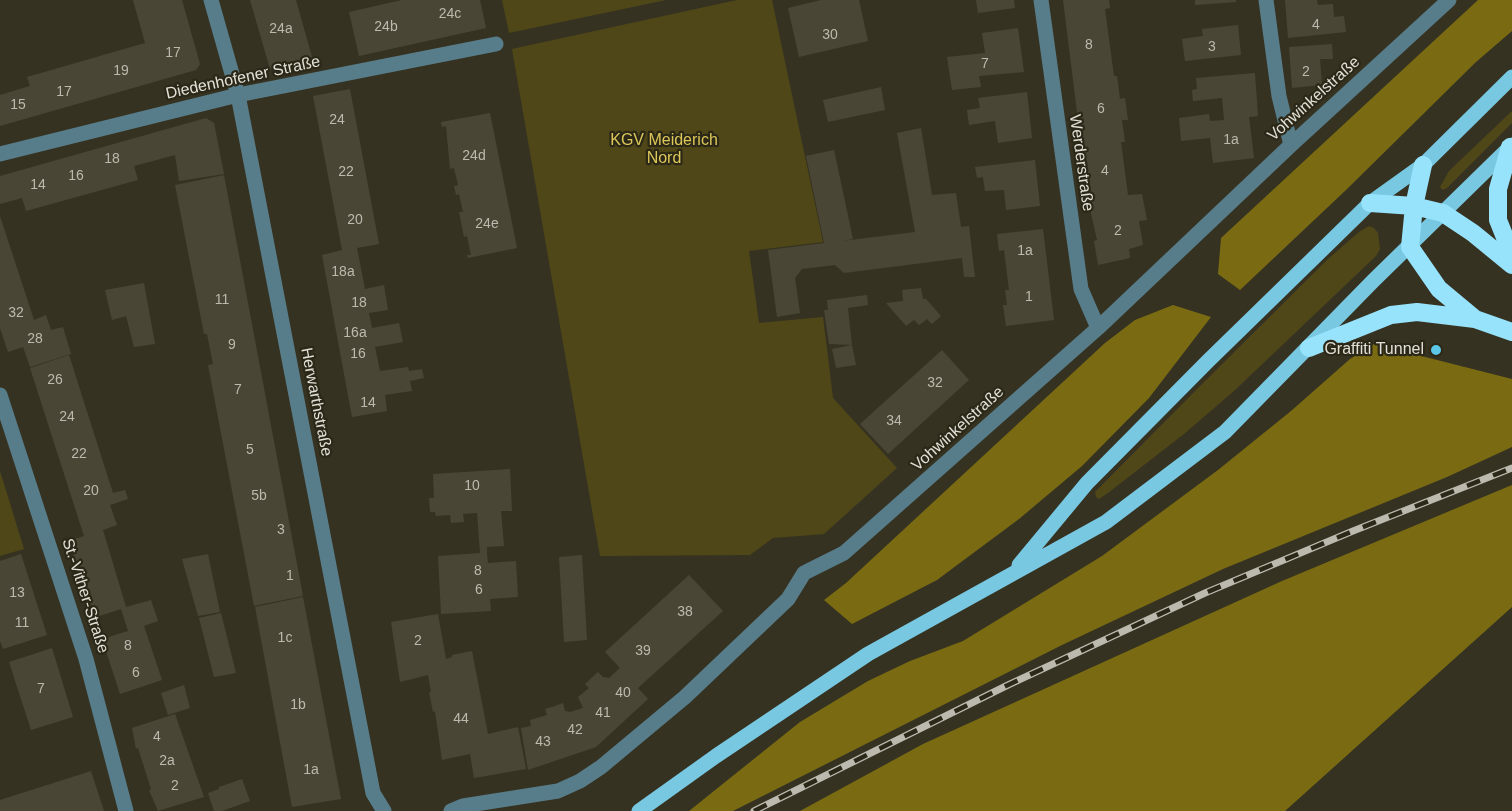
<!DOCTYPE html>
<html>
<head>
<meta charset="utf-8">
<style>
  body { margin:0 }
  canvas { display:block; background:#353221 }
</style>
</head>
<body>
<canvas width="1512" height="811"></canvas>
<script>
const ctx = document.querySelector('canvas').getContext('2d');
ctx.lineJoin = 'round';
function fillPath(path, color) {
  ctx.fillStyle = color;
  ctx.fill(path, 'evenodd');
}
function shape(rows) {
  const path = new Path2D();
  for (const r of rows) {
    path.moveTo(r[0], r[1]);
    for (let i = 2; i < r.length; i += 2) path.lineTo(r[i], r[i + 1]);
  }
  return path;
}
function strokePath(path, color, width, dash) {
  ctx.strokeStyle = color;
  ctx.lineWidth = width;
  ctx.lineCap = dash ? 'butt' : 'round';
  ctx.setLineDash(dash || []);
  ctx.stroke(path);
}
function label(font, color, halo, rows, align = 'center') {
  ctx.font = font + ' Arial,sans-serif';
  ctx.lineWidth = 4.5;
  ctx.setLineDash([]);
  ctx.textBaseline = 'middle';
  ctx.strokeStyle = halo;
  ctx.fillStyle = color;
  for (const [text, x, y, turn = 0] of rows) {
    ctx.save();
    ctx.translate(x, y);
    ctx.rotate((+turn || 0) * Math.PI / 180);
    ctx.textAlign = isNaN(turn) ? turn : align;
    if (halo) ctx.strokeText(text, 0, 0);
    ctx.fillText(text, 0, 0);
    ctx.restore();
  }
}
fillPath(shape([
  [502,0,666,0,509,33],
  [737,0,772,0,823,242,749,251,759,323,823,317,833,398,897,468,824,534,773,538,750,555,600,556,512,49],
  [1512,111,1512,123,1447,188,1443,190,1440,187,1449,171],
  [1369,226,1374,228,1378,233,1380,249,1376,256,1234,391,1184,434,1108,493,1099,499,1096,497,1095,492,1200,386,1328,259,1359,232],
  [0,471,24,549,0,556]
]), '#504718');
fillPath(shape([
  [1478,0,1512,0,1512,31,1476,62,1346,190,1240,290,1218,274,1221,238],
  [1173,305,1211,317,1149,398,1082,466,1019,519,937,580,852,624,824,600,846,583,1105,343,1135,320],
  [1374,344,1512,379,1512,447,1447,477,1223,569,1062,645,733,811,689,811,800,722,868,681,910,661,963,641,1102,556,1218,470,1291,411,1350,359],
  [1512,485,1512,607,1285,811,800,811,923,744,1282,581]
]), '#7a6b12');
fillPath(shape([
  [133,0,182,0,200,64,196,70,0,126,0,95,30,86,27,77,145,43],
  [250,0,296,0,312,57,270,69],
  [402,0,480,0,486,28,359,56,349,12],
  [821,0,859,0,868,41,799,57,788,8],
  [976,0,1014,0,1015,8,978,13],
  [1063,0,1109,0,1110,8,1105,9,1114,76,1117,76,1120,99,1125,98,1128,120,1122,120,1125,142,1121,142,1128,195,1142,194,1147,220,1139,221,1143,245,1129,249,1130,258,1098,265,1094,241,1097,240,1088,200],
  [1195,0,1236,0,1236,2,1195,5],
  [1285,0,1317,0,1318,5,1333,4,1334,17,1344,16,1346,32,1288,38],
  [1238,25,1241,55,1185,61,1182,39,1203,36,1202,29],
  [1018,28,1024,72,979,76,981,87,952,90,947,57,985,53,982,33],
  [1332,44,1333,59,1320,59,1322,85,1292,88,1289,47],
  [1255,73,1258,116,1249,117,1254,158,1213,163,1210,138,1181,141,1179,118,1209,114,1210,121,1224,120,1222,98,1193,101,1192,90,1197,89,1196,78],
  [881,87,885,110,828,122,823,100],
  [350,89,379,244,357,248,365,289,384,285,388,310,369,313,372,328,399,323,403,342,375,347,380,371,408,367,409,371,422,369,424,378,410,381,412,391,385,395,387,411,352,417,322,255,342,250,313,96],
  [1027,92,1032,138,998,143,995,121,969,125,967,110,980,108,978,98],
  [490,113,517,248,468,258,467,255,471,255,467,236,464,237,459,212,463,212,459,194,456,195,455,190,454,186,458,185,454,168,450,169,446,126,442,127,441,122],
  [206,118,214,123,224,174,179,181,175,155,134,166,138,180,26,211,22,198,0,204,0,176],
  [921,128,932,195,956,193,961,227,969,226,975,277,964,277,962,258,844,273,835,265,802,269,795,278,800,313,777,317,768,250,824,243,806,156,834,150,853,239,842,241,915,232,897,133],
  [1035,160,1040,206,1006,210,1004,190,985,191,983,177,977,178,975,167],
  [224,175,303,596,254,606,208,365,213,364,207,334,204,334,175,185],
  [0,216,34,320,46,315,51,330,63,327,71,354,30,367,23,347,8,352,0,328],
  [1043,229,1054,320,1006,326,1003,305,1007,305,1005,290,1009,290,1004,250,999,251,997,234],
  [144,283,155,344,134,347,126,316,112,320,105,290],
  [921,288,923,299,926,299,941,316,932,324,927,319,919,325,914,320,906,326,886,303,903,301,902,290],
  [867,295,868,305,848,308,852,345,829,344,824,310,828,310,827,300],
  [852,345,856,365,836,368,832,349],
  [942,350,969,380,888,454,860,424],
  [69,355,113,493,125,490,128,499,110,505,117,525,103,530,126,607,151,600,158,621,144,626,162,680,120,694,102,639,128,631,121,609,93,618,69,541,84,536,30,368],
  [510,469,512,511,501,511,504,546,487,547,487,553,488,563,516,561,518,597,490,599,491,611,441,614,438,556,480,553,477,513,463,514,464,522,451,523,450,515,436,516,435,512,430,512,429,498,434,498,433,474],
  [21,554,47,635,3,649,0,641,0,561],
  [208,554,220,612,198,616,182,559],
  [582,555,587,640,564,642,559,557],
  [689,575,723,611,638,688,648,699,596,747,528,770,521,728,531,726,530,720,547,715,545,709,552,707,563,703,565,711,570,712,583,708,578,697,589,688,585,684,598,672,603,677,609,678,620,668,605,652],
  [303,597,341,799,292,807,255,607],
  [221,613,236,673,214,677,199,618],
  [438,614,446,659,452,657,452,655,472,651,488,734,518,727,526,769,474,778,470,754,442,760,435,711,433,712,429,692,431,692,428,675,400,682,391,622],
  [52,648,73,717,31,730,9,662],
  [184,685,190,708,168,715,161,693],
  [175,714,204,797,158,811,149,790,151,789,138,748,136,749,132,728],
  [91,771,104,811,0,811,0,800],
  [242,779,250,801,222,811,214,811,208,793,219,789,219,787]
]), '#4a4635');
strokePath(shape([
  [211,0,238,95,373,793,384,811],
  [1041,0,1081,289,1098,328],
  [1266,0,1279,96,1291,145],
  [0,154,238,95,496,44],
  [0,395,86,659,126,811],
  [451,811,463,806,558,791,580,781,601,767,685,697,788,599,804,573,844,553,1098,328,1291,145,1449,0]
]), '#587d8a', 15);
strokePath(shape([
  [1019,565,1087,483,1208,361,1370,203,1423,165,1512,77],
  [639,811,716,756,868,654,1106,522,1225,432,1373,281,1512,145]
]), '#78c8e2', 15);
strokePath(shape([
  [1510,147,1498,189,1498,220,1512,255],
  [1423,165,1414,206,1410,247,1439,289,1475,319],
  [1370,203,1414,206,1443,213,1473,233,1512,265],
  [1309,348,1391,315,1417,312,1475,319,1512,332]
]), '#98e3fc', 18);
const rail = shape([
  [754,811,1008,685,1205,593,1353,531,1512,468]
]);
strokePath(rail, '#bcb9ae', 7);
strokePath(rail, '#2b2818', 4.5, [14]);
for (const [x, y, r, color] of [
  [1436,350,6,"#5dc7e8"]
]) {
  const dot = new Path2D();
  dot.arc(x, y, r, 0, 2 * Math.PI);
  ctx.fillStyle = color;
  ctx.fill(dot);
  strokePath(dot, '#2b2818', 2);
}
label('14px', '#bcbaae', null, [
  ["24c",450,14],
  ["4",1316,25],
  ["24b",386,27],
  ["24a",281,29],
  ["30",830,35],
  ["8",1089,45],
  ["3",1212,47],
  ["17",173,53],
  ["7",985,64],
  ["19",121,71],
  ["2",1306,72],
  ["17",64,92],
  ["15",18,105],
  ["6",1101,109],
  ["24",337,120],
  ["1a",1231,140],
  ["24d",474,156],
  ["18",112,159],
  ["4",1105,171],
  ["22",346,172],
  ["16",76,176],
  ["14",38,185],
  ["20",355,220],
  ["24e",487,224],
  ["2",1118,231],
  ["1a",1025,251],
  ["18a",343,272],
  ["1",1029,297],
  ["11",222,300],
  ["18",359,303],
  ["32",16,313],
  ["16a",355,333],
  ["28",35,339],
  ["9",232,345],
  ["16",358,354],
  ["26",55,380],
  ["32",935,383],
  ["7",238,390],
  ["14",368,403],
  ["24",67,417],
  ["34",894,421],
  ["5",250,450],
  ["22",79,454],
  ["10",472,486],
  ["20",91,491],
  ["5b",259,496],
  ["3",281,530],
  ["8",478,571],
  ["1",290,576],
  ["6",479,590],
  ["13",17,593],
  ["38",685,612],
  ["11",22,623],
  ["1c",285,638],
  ["2",418,641],
  ["8",128,646],
  ["39",643,651],
  ["6",136,673],
  ["7",41,689],
  ["40",623,693],
  ["1b",298,705],
  ["41",603,713],
  ["44",461,719],
  ["42",575,730],
  ["4",157,737],
  ["43",543,742],
  ["2a",167,761],
  ["1a",311,770],
  ["2",175,786]
]);
label('16px', '#e2e0d6', '#2b2818', [
  ["Diedenhofener Straße",243,78,-12],
  ["Vohwinkelstraße",1314,99,-42],
  ["Werderstraße",1081,163,82],
  ["Herwarthstraße",316,402,79],
  ["Vohwinkelstraße",958,429,-42],
  ["St.-Vither-Straße",85,596,72]
]);
label('16px', '#dcc758', '#2b2818', [
  ["KGV Meiderich",664,141],
  ["Nord",664,159]
]);
label('16px', '#e2e0d6', '#2b2818', [
  ["Graffiti Tunnel",1424,350]
], 'right');
</script>
</body>
</html>
